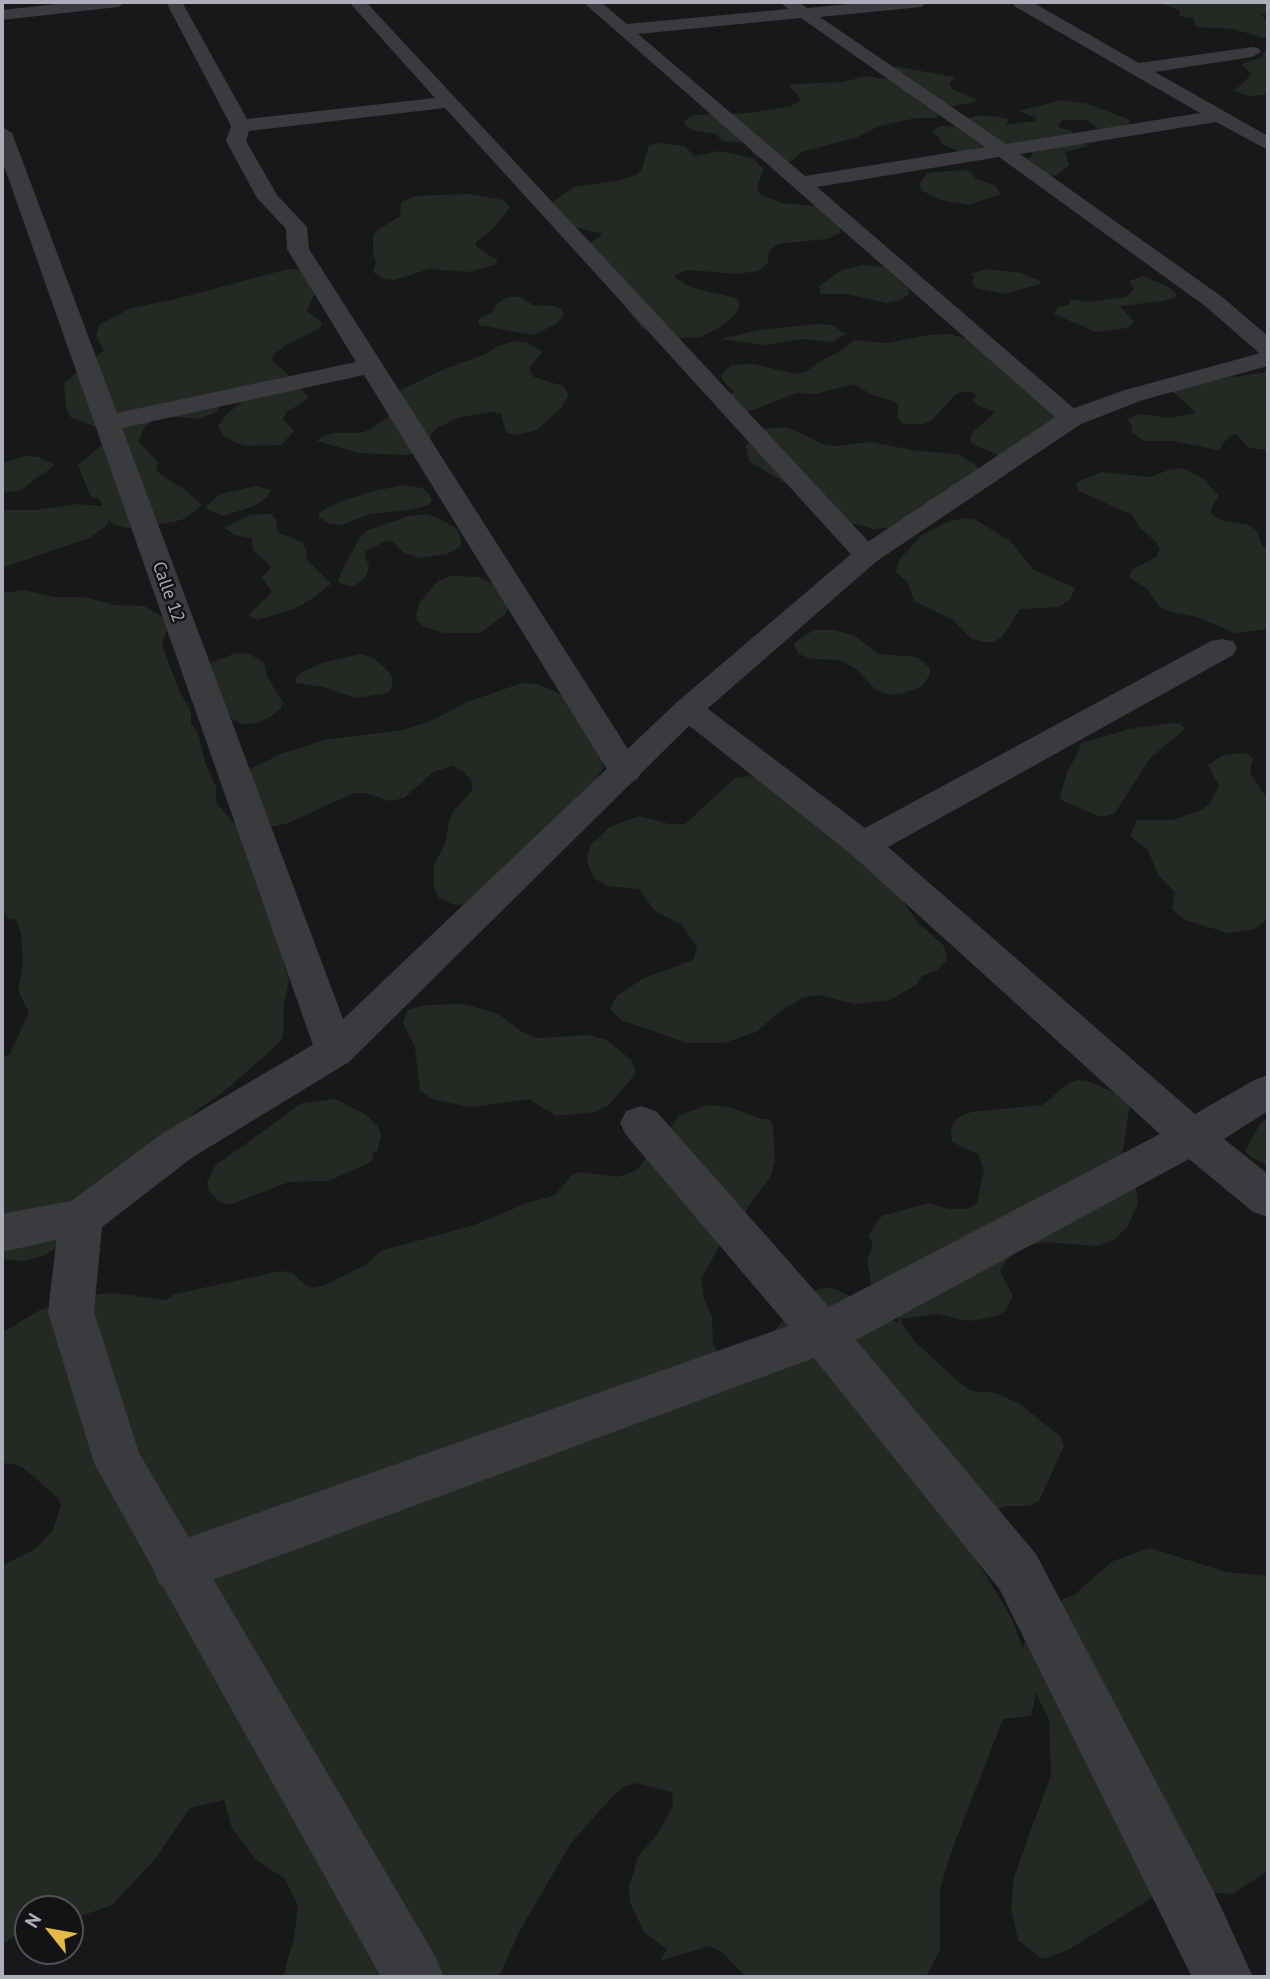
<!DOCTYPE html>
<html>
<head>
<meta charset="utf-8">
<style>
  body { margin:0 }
  #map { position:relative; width:1270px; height:1979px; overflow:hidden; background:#18181a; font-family:"PT Sans",sans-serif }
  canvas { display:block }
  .frame { position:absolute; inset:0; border:4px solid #acafb9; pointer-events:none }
  .north { position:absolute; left:14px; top:1895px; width:70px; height:70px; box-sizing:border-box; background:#131315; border:2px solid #505157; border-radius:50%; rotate:301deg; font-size:19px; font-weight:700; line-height:28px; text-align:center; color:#acafb9 }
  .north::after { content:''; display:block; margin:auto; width:24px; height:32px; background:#e3ba47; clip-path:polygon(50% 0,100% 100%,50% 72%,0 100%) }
</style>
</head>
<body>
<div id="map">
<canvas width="1270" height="1979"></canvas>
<div class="frame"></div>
<div class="north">N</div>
</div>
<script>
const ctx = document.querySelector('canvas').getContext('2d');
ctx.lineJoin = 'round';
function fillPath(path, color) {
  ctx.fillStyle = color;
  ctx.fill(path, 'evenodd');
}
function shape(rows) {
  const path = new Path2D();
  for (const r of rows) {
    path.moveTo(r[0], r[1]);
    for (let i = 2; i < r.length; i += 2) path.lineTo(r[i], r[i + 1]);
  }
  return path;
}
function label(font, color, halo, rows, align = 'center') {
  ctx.font = font + ' "PT Sans",sans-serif';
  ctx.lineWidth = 5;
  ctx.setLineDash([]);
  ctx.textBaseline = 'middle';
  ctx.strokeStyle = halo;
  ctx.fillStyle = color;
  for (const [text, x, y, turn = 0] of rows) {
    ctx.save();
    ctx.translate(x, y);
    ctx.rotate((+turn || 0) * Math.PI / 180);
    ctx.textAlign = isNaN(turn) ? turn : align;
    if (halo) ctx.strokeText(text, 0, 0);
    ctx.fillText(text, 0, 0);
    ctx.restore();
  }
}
fillPath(shape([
  [1268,2,1268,14,1261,15,1268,21,1268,39,1233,29,1196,27,1193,18,1179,16,1180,10,1159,3],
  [1268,49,1268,91,1264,95,1248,96,1234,91,1252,74,1242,65,1244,63,1260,58],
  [898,67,955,77,949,83,952,89,976,99,975,102,940,109,940,116,935,118,916,118,879,126,858,137,802,152,790,162,758,157,753,154,748,143,722,141,716,134,692,130,685,124,684,121,693,115,748,113,791,106,800,101,798,95,791,89,790,86,795,84,842,82,867,76,882,79,889,78,891,68],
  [1062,100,1088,104,1130,120,1128,126,1100,130,1087,120,1063,120,1059,124,1060,128,1072,131,1071,136,1088,146,1065,152,1069,165,1057,175,1049,176,1027,161,1033,154,1029,150,990,145,961,152,941,144,940,139,932,131,940,126,957,127,962,119,983,115,1005,118,1008,119,1006,125,1035,121,1036,118,1018,111],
  [656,143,685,146,694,156,719,151,753,158,763,169,757,187,760,195,782,203,823,207,841,226,839,234,826,239,778,244,769,251,768,263,758,271,737,274,689,270,679,273,674,277,692,288,736,298,740,303,737,313,722,326,701,337,679,338,658,335,642,328,623,304,625,295,590,243,603,234,565,225,549,205,574,187,620,180,636,175,642,169,649,146],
  [963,170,971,172,976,179,996,186,1001,194,968,205,940,200,921,190,920,183,927,173],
  [468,194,503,200,510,207,495,227,476,242,476,246,498,261,494,265,468,272,429,269,394,280,384,279,373,272,376,262,373,253,373,236,375,232,400,216,401,202,415,196],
  [863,265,884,267,908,289,909,294,900,300,887,303,847,294,821,294,819,286,842,270],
  [288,269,298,269,319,283,307,311,322,323,320,328,286,345,273,355,272,360,297,383,308,398,286,413,283,419,294,431,281,445,244,446,226,438,221,433,218,426,227,414,241,403,241,398,220,405,218,411,199,419,167,416,156,418,143,429,139,442,158,462,156,470,161,475,184,489,202,505,186,518,174,522,126,528,114,525,109,520,106,526,89,538,2,568,2,510,35,510,78,504,102,506,100,500,91,496,88,490,78,465,106,441,103,430,70,417,66,406,64,383,104,350,96,336,99,325,131,308,176,299],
  [988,269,1021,273,1038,280,1041,284,1004,294,976,288,972,283,974,276,970,274],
  [1143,276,1165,285,1177,294,1175,298,1163,301,1120,306,1134,322,1127,328,1096,332,1054,314,1058,307,1070,304,1070,299,1089,302,1126,297,1134,289,1129,281],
  [509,297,520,297,533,305,554,306,561,309,564,314,556,324,533,335,479,325,478,320,492,312,499,302],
  [816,324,832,325,846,334,832,342,802,339,764,345,720,339,760,330],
  [950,334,969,340,1057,417,1000,456,971,443,970,436,974,431,995,412,979,406,973,400,977,395,972,392,961,392,954,396,931,421,923,424,903,424,897,418,899,406,893,401,872,395,854,384,815,394,797,393,753,410,742,412,728,403,733,391,723,381,721,375,732,365,754,364,795,374,806,372,817,363,844,349,854,340,887,343,928,335],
  [518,341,529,343,542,352,530,367,530,372,534,377,563,386,567,391,568,396,561,408,537,430,516,435,506,432,501,413,490,412,457,418,437,428,431,435,430,442,417,453,405,455,358,453,317,441,323,436,334,433,359,433,370,430,393,413,396,394,403,389,444,369,484,355,497,346],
  [1268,372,1268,402,1264,406,1268,408,1268,450,1249,448,1236,434,1228,437,1219,450,1173,441,1144,441,1132,433,1132,427,1127,419,1140,414,1170,418,1196,413,1171,390,1218,379],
  [787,427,823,444,835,446,870,442,918,451,958,454,976,465,980,471,898,527,874,529,850,523,749,461,746,446,751,440,763,429],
  [25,456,38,457,55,465,21,490,2,493,2,463],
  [1183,468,1203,479,1219,496,1212,507,1211,514,1220,520,1248,525,1257,531,1262,545,1268,550,1268,629,1235,633,1198,617,1170,612,1159,606,1148,590,1129,577,1132,570,1157,556,1160,549,1156,542,1141,529,1132,515,1079,491,1075,483,1102,472,1150,477,1169,470],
  [404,485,422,488,429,494,432,501,429,505,410,510,370,514,342,525,330,524,319,517,319,513,334,504,370,492],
  [256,486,271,490,267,497,252,507,222,516,205,508,220,494],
  [263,514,270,514,276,519,277,532,302,542,307,552,306,559,331,584,310,600,294,609,257,620,248,615,272,592,262,578,271,567,253,550,252,538,235,535,224,528,250,515],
  [427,514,444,521,457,529,461,540,460,547,447,554,419,558,403,552,393,542,386,541,366,551,365,558,369,565,366,577,353,587,341,584,338,581,341,573,359,539,366,531,409,516],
  [963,518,976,520,1010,541,1034,570,1075,588,1070,599,1059,607,1020,609,1002,637,993,642,985,642,972,639,953,620,914,601,908,583,896,572,899,560,922,535,945,523],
  [451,576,480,577,496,586,509,606,505,614,480,633,444,633,423,626,415,619,420,602,438,581],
  [24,590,54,597,84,597,115,605,144,606,166,619,168,627,162,644,178,688,191,712,191,724,198,733,205,763,216,787,216,803,239,829,258,883,259,895,268,909,289,981,284,1003,283,1037,279,1043,221,1094,198,1109,78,1232,44,1256,23,1261,2,1259,2,1059,10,1054,29,1013,18,990,23,965,21,933,16,920,8,919,2,909,2,593],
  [814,630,835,630,855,636,879,654,917,657,930,668,929,676,922,686,904,693,890,695,876,690,857,670,840,660,811,659,799,654,794,646,795,642],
  [236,653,250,654,264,663,267,677,285,705,281,703,281,708,270,717,257,723,241,724,225,714,208,664],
  [361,654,373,658,389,672,393,680,391,690,387,693,356,698,323,687,296,683,296,678,301,673,321,663],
  [522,683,538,684,562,695,595,737,604,767,590,786,470,904,454,905,439,898,434,888,434,865,445,844,449,821,454,810,472,791,471,780,464,772,452,766,433,772,404,798,390,801,365,793,354,793,288,823,258,830,241,776,252,768,281,754,324,740,403,730,431,721,467,702],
  [1172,723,1180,724,1185,729,1150,758,1115,813,1101,817,1063,801,1060,796,1068,770,1079,751,1080,744,1129,729],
  [1246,753,1253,758,1250,772,1262,792,1268,798,1268,913,1264,922,1254,929,1228,933,1185,920,1172,909,1175,892,1158,875,1148,850,1130,836,1137,820,1172,820,1201,810,1210,803,1219,786,1208,765,1223,755],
  [750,776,766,780,879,866,918,923,944,946,947,960,937,970,922,976,916,985,890,1000,855,1004,819,995,802,998,778,1013,756,1032,724,1043,687,1043,621,1020,610,1009,616,997,642,979,693,960,697,947,682,925,655,911,639,889,607,886,595,879,589,868,587,856,591,845,610,827,639,816,669,824,685,824,735,778],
  [462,1004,497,1013,521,1031,536,1038,589,1035,606,1040,632,1060,636,1073,609,1105,594,1112,556,1116,529,1099,471,1107,434,1100,420,1091,415,1047,403,1023,408,1010,426,1005],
  [1077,1080,1087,1081,1115,1093,1130,1105,1122,1156,1135,1180,1138,1204,1127,1227,1114,1240,1096,1246,1045,1242,1013,1249,1000,1271,1013,1296,1005,1311,997,1316,969,1321,937,1314,899,1319,914,1341,963,1386,973,1391,996,1393,1020,1404,1060,1436,1064,1446,1039,1501,1029,1506,1008,1506,988,1511,977,1561,1012,1619,1023,1649,1030,1628,1065,1598,1074,1595,1113,1561,1150,1548,1226,1572,1268,1576,1267,1871,1233,1894,1184,1890,1158,1894,1068,1950,1042,1959,1018,1940,1011,1907,1014,1877,1051,1775,1049,1719,1036,1693,1031,1716,1003,1719,953,1847,940,1889,940,1950,926,1977,746,1977,722,1952,709,1946,660,1961,667,1949,644,1932,630,1902,629,1887,638,1857,658,1833,673,1806,672,1792,635,1783,623,1787,612,1797,571,1843,520,1930,499,1977,283,1977,294,1938,298,1906,285,1879,255,1859,231,1826,224,1800,190,1808,155,1859,112,1905,70,1920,70,1909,28,1909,28,1929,2,1944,2,1566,35,1549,53,1530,61,1506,58,1498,25,1469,15,1464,2,1463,2,1333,40,1310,63,1302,100,1294,114,1293,166,1300,175,1294,281,1271,292,1273,305,1285,314,1288,325,1285,367,1264,381,1251,474,1225,525,1204,555,1195,573,1174,582,1172,617,1177,636,1171,679,1116,706,1105,728,1107,762,1119,769,1119,773,1126,775,1160,771,1176,720,1245,701,1279,704,1298,712,1317,713,1345,718,1352,760,1347,795,1307,818,1289,829,1288,840,1291,898,1323,898,1318,890,1313,872,1287,867,1261,873,1244,868,1237,876,1223,882,1216,930,1203,948,1209,969,1209,977,1203,984,1170,978,1154,952,1142,951,1128,955,1121,962,1115,972,1112,1042,1105,1069,1083],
  [336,1099,366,1115,378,1127,381,1136,377,1152,373,1152,373,1159,365,1165,328,1181,289,1182,229,1205,220,1202,209,1191,207,1182,215,1166,302,1103],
  [1268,1118,1268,1165,1252,1158,1245,1151,1260,1124]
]), '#232a24');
fillPath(shape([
  [75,2,126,2,118,7,2,20,2,10,75,2],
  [166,2,182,2,247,119,435,98,349,2,366,2,881,555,877,561,867,564,857,561,445,108,249,131,246,141,277,195,307,227,309,249,642,771,637,779,625,782,613,779,364,375,122,428,355,1051,349,1062,335,1067,321,1062,315,1051,2,160,2,127,12,133,117,413,356,362,287,249,286,229,257,198,226,141,231,126,166,2],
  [583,2,601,2,627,24,788,9,780,2,799,2,807,8,870,2,929,2,921,7,820,17,1006,144,1200,113,1014,6,1012,2,1032,2,1139,63,1252,47,1258,48,1261,52,1252,57,1155,72,1268,136,1268,150,1216,122,1020,154,1221,296,1268,336,1268,355,1259,353,1205,306,999,157,817,187,1085,418,1081,424,1072,426,1063,424,583,2],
  [801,18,985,147,805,176,638,34,801,18],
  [1222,639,1233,641,1237,648,1233,655,888,847,1195,1114,1254,1080,1268,1075,1268,1111,1224,1139,1268,1174,1268,1217,1253,1212,1189,1159,856,1340,1036,1554,1214,1892,1253,1977,1192,1977,1000,1590,814,1358,178,1593,160,1585,152,1567,160,1549,178,1541,788,1326,626,1135,620,1123,626,1111,641,1106,656,1111,829,1307,1160,1134,851,854,677,716,672,709,677,702,688,699,699,702,865,828,1211,641,1222,639],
  [81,1199,96,1205,103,1218,96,1231,2,1252,2,1214,81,1199]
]), '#3a3a3f');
fillPath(shape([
  [1268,351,1268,366,1143,400,1081,424,877,561,699,716,349,1062,193,1157,102,1227,94,1312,139,1453,435,1956,444,1977,381,1977,94,1463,48,1312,59,1218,66,1205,163,1133,321,1040,677,702,857,549,1063,412,1125,390,1268,351]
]), '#3a3a3f');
label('18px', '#acafb9', '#131315', [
  ["Calle 12",168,592,70]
]);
</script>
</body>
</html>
